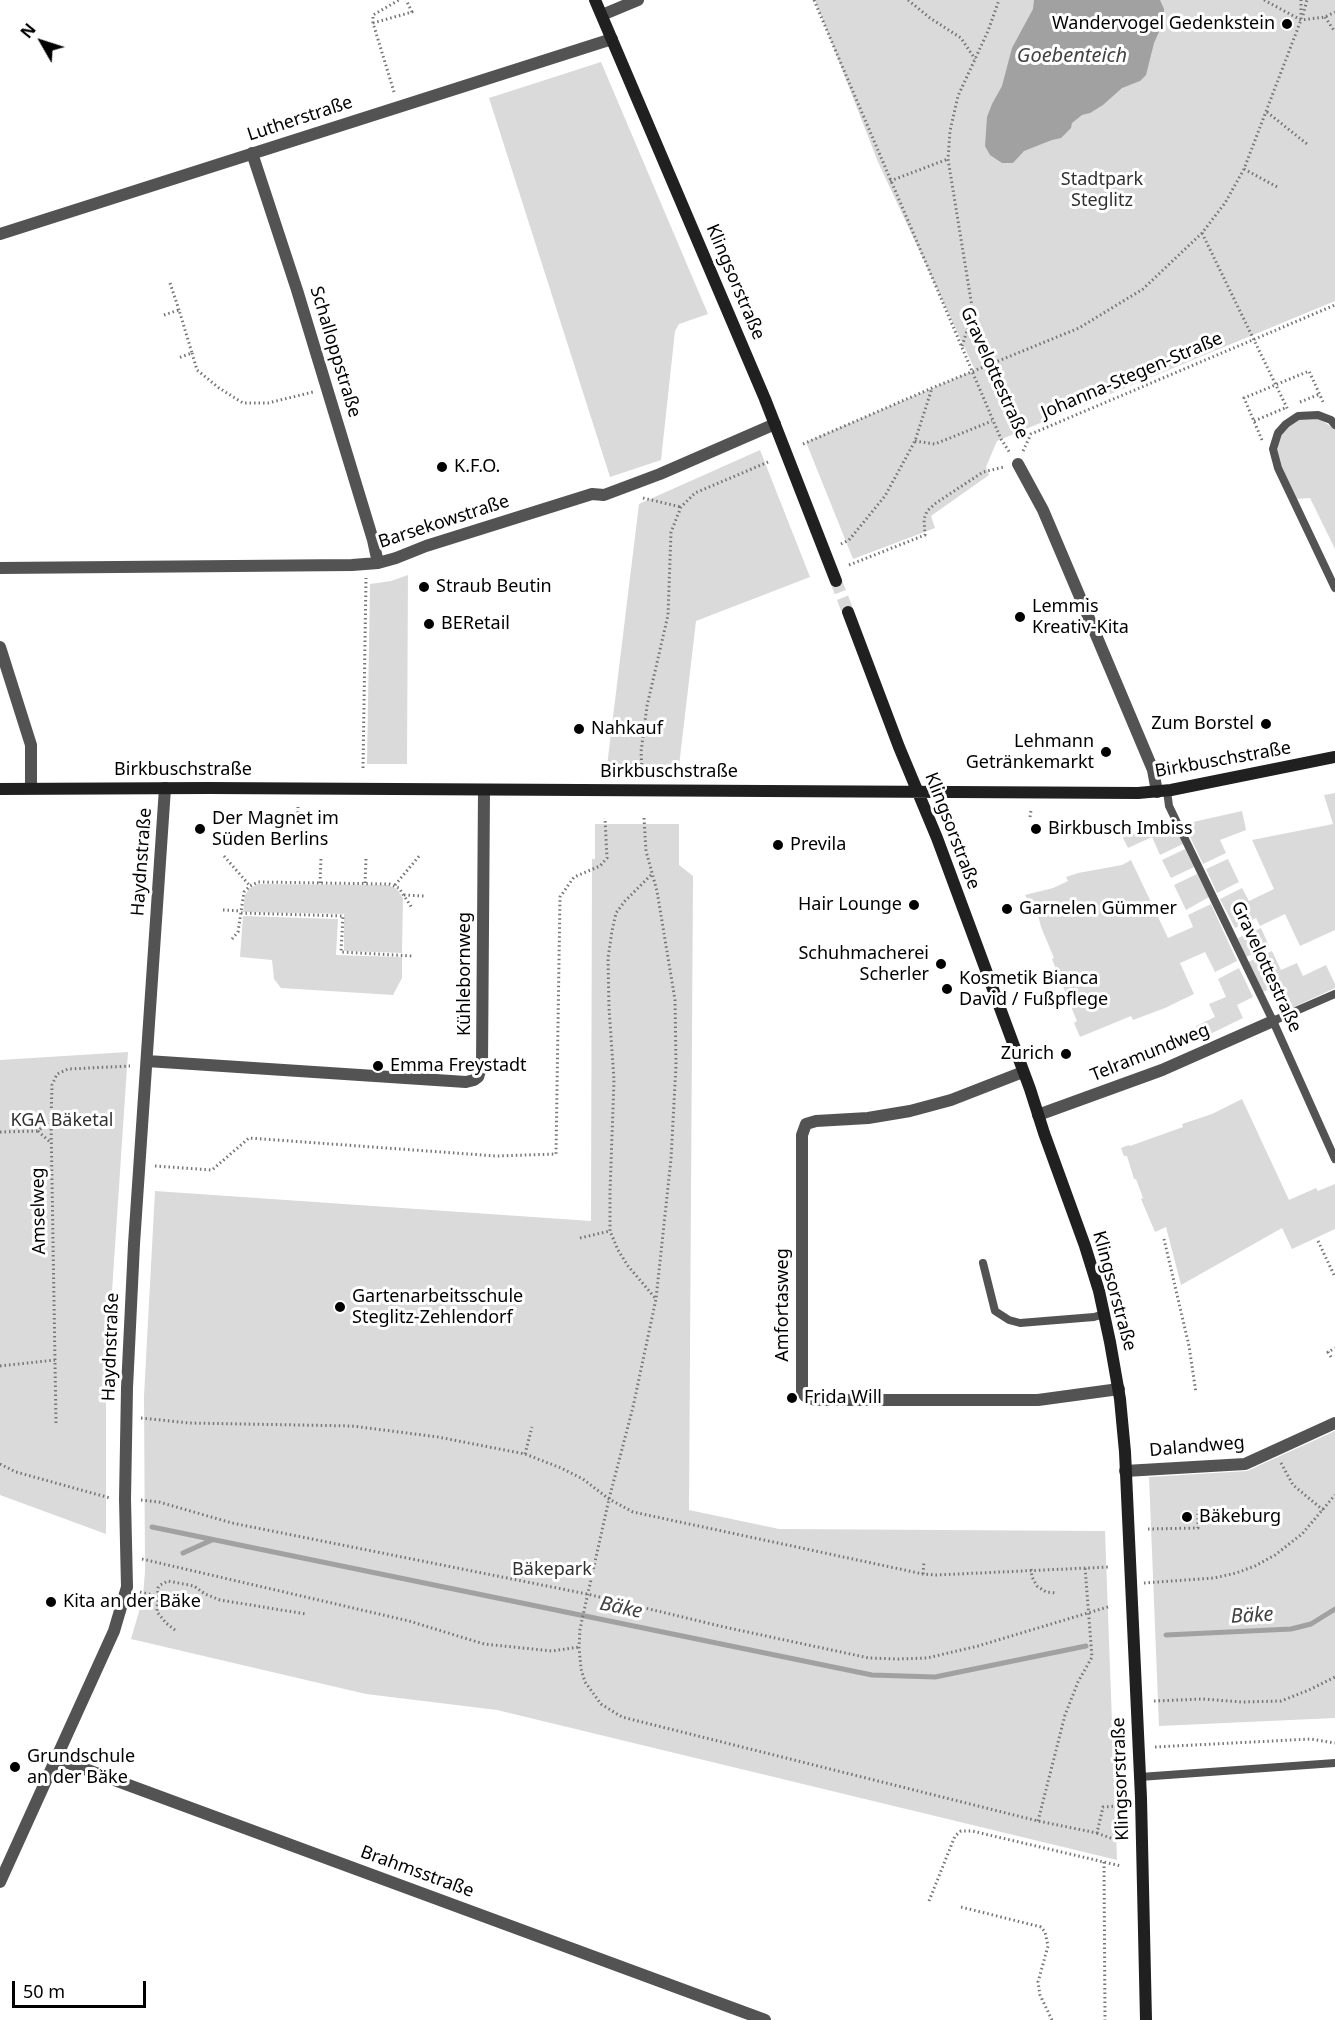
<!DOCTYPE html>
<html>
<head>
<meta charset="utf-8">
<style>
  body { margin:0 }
  #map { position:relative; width:1335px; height:2020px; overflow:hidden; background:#fff; font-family:"Noto Sans",sans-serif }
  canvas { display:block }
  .north { position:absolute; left:12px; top:12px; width:60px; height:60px; -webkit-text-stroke:4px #fff; paint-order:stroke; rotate:309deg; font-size:16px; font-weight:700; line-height:24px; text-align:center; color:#000 }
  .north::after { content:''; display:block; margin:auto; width:21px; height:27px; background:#000; clip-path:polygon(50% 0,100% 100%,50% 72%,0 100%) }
  .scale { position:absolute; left:12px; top:1981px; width:134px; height:27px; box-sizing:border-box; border:3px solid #000; border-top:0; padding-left:8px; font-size:18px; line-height:21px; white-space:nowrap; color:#000; -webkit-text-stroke:4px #fff; paint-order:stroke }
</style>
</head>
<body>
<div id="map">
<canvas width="1335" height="2020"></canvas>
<div class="north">N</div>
<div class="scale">50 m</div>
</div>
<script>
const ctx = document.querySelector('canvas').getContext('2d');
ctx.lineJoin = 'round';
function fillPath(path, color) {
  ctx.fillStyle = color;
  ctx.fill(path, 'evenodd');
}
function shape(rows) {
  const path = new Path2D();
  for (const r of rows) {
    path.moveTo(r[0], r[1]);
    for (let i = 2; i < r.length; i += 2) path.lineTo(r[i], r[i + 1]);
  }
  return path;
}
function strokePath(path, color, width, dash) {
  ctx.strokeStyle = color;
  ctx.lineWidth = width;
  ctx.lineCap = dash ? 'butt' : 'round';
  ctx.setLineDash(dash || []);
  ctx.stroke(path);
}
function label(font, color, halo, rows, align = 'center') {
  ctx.font = font + ' "Noto Sans",sans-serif';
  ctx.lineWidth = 6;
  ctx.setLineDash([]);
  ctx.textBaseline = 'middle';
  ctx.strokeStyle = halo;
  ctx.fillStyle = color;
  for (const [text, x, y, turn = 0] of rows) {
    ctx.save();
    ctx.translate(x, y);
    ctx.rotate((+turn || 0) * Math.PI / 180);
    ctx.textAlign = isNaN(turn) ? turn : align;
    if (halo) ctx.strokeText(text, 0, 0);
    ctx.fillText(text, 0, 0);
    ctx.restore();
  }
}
fillPath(shape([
  [815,0,1335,0,1335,301,997,441,986,467,989,475,931,516,935,528,853,559,806,442,975,370,878,162],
  [601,62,708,314,679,324,675,331,661,460,610,477,489,98],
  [1300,419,1319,419,1335,429,1335,549,1310,498,1296,499,1279,463,1277,450,1279,439,1285,429],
  [760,450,810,577,696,621,679,766,607,766,639,504],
  [408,575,407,764,367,764,370,584,391,581],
  [1335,793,1335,930,1300,946,1285,914,1260,926,1256,918,1235,928,1220,899,1242,888,1249,901,1274,889,1252,840,1333,824,1324,795],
  [1242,811,1246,830,1220,840,1226,853,1203,864,1184,824],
  [595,824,679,824,679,865,693,876,689,1510,779,1529,1105,1531,1117,1860,497,1710,366,1694,131,1639,143,1598,145,1571,144,1396,155,1191,591,1221,592,859,595,859],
  [1175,827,1183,844,1160,855,1152,837,1128,848,1122,836],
  [1185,849,1194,867,1171,878,1162,860],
  [1228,859,1239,882,1217,893,1206,869],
  [1131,860,1168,938,1193,927,1188,915,1211,904,1237,961,1215,972,1205,952,1180,963,1194,994,1165,1008,1133,1020,1131,1016,1080,1037,1074,1023,1077,1021,1074,1014,1052,959,1054,958,1041,927,1036,907,1032,908,1025,895,1053,888,1068,881,1066,877,1078,873,1122,865],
  [1197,874,1209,897,1186,910,1174,885],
  [258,884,388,885,397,889,403,898,402,953,344,951,344,914,243,912,245,895,250,888],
  [243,916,338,919,336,955,402,957,402,978,393,995,281,988,274,979,272,960,240,957],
  [1261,928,1269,946,1246,957,1238,938],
  [1272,951,1281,970,1297,963,1303,976,1326,965,1335,984,1335,988,1292,1008,1281,984,1263,992,1248,962],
  [1239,968,1253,997,1237,1005,1243,1018,1202,1038,1196,1026,1215,1017,1209,1004,1226,997,1218,979],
  [128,1052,106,1381,106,1534,0,1495,0,1060],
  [1242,1099,1289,1200,1316,1188,1318,1191,1335,1184,1335,1229,1292,1249,1282,1228,1181,1285,1166,1227,1155,1232,1141,1199,1143,1198,1136,1179,1134,1179,1127,1156,1124,1156,1121,1148,1129,1145,1130,1146,1183,1127,1182,1124,1212,1114],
  [1335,1431,1335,1718,1159,1726,1149,1477,1247,1471]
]), '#dadada');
fillPath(shape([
  [1034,0,1160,0,1164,9,1164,21,1154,43,1146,75,1140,81,1122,88,1103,105,1090,113,1082,115,1072,123,1071,128,1061,138,1052,140,1024,151,1013,163,1002,163,990,155,985,146,987,117,992,104,1002,86,1012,48,1033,9]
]), '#a1a1a1');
strokePath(shape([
  [152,1527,872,1675,935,1677,1086,1646],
  [183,1553,212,1540],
  [1166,1635,1291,1629,1311,1624,1335,1609]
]), '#a1a1a1', 5);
strokePath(shape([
  [836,581,848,612]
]), '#d9d9d9', 12, [12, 6]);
strokePath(shape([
  [814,0,1001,439,1010,453],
  [908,0,930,18,961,38,975,59],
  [1264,0,1301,20,1325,17,1335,12],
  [1303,15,1307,0],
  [1325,17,1335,32],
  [373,23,373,15,399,0],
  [394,92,373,23,412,12,406,0],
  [1267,112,1307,144],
  [1244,169,1279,188],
  [890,181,948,159],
  [1202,233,1288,410],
  [170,283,179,310],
  [164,315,179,310,192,353,178,358],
  [962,346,973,313,948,159,950,131,958,96,988,31,999,0],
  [192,353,197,370,219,388,243,403,268,403,313,392],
  [1300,402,1320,394],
  [1254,421,1285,408],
  [1262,440,1244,398,1309,371,1324,404],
  [915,441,935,444,992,421],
  [803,444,932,388,1079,328,1143,289,1202,233,1225,203,1244,169,1301,20,1301,0],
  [1023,451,1031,434,1335,305],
  [643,498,681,507],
  [841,544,849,540,885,496,915,441,932,388],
  [849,565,925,535,924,519,927,511,936,503,983,472,1004,467],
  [208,767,208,771],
  [363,768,366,578],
  [642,769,641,752,647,706,668,615,671,532,681,507,695,493,768,462],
  [298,817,298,807],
  [1030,817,1031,810],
  [644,818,646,851,657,891,675,1000,676,1065,671,1159,656,1299,633,1407,609,1499,580,1629,579,1647,581,1669,585,1682,601,1704,622,1717,1038,1821,1097,1833,1103,1807,1118,1806],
  [224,856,250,886],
  [651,875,625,901,616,913,612,931,608,958,609,1008,614,1080,610,1192,610,1231,618,1250,628,1266,656,1299],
  [320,883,321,858],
  [365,883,366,859],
  [395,885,420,855],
  [404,895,424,896],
  [223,910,241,911],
  [241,913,343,916,341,952,412,956],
  [232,939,238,932,244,892,250,886,258,882,389,884,399,888,412,908],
  [38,1131,50,1142],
  [0,1132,38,1131,51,1120],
  [155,1166,212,1170,249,1138,496,1156,556,1154,560,897,574,877,600,866,607,858,605,818],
  [580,1238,610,1231],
  [1164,1239,1189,1346,1196,1393],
  [1318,1241,1335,1277],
  [1331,1357,1328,1352,1335,1348],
  [0,1366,55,1360],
  [141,1418,189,1423,352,1426,438,1437,525,1454,561,1468,583,1479,609,1499,633,1512,923,1574,936,1575,1109,1567],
  [56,1423,51,1120,52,1085,57,1074,68,1069,130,1066],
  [525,1454,532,1427],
  [1281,1463,1293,1485,1323,1510],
  [0,1464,16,1472,110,1498],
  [141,1500,159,1502,232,1523,587,1594,724,1627,869,1658,898,1659,927,1658,978,1646,1111,1606],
  [1148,1529,1198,1528,1198,1510],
  [142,1559,409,1621,484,1644,552,1651,579,1647],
  [1031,1569,1032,1577,1037,1586,1046,1592,1056,1593],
  [923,1574,924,1561],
  [1144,1583,1214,1578,1236,1573,1255,1566,1275,1555,1302,1534,1335,1495],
  [140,1592,157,1596],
  [175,1630,166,1623,157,1612,158,1588,160,1585,168,1581,194,1586,205,1594,220,1600,306,1614],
  [1154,1701,1203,1699,1242,1702,1281,1701,1309,1690,1335,1677],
  [1155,1747,1311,1739,1335,1743],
  [1038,1821,1065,1715,1078,1682,1092,1657,1085,1567],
  [1097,1833,1119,1841],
  [1104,1862,1105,2020],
  [929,1901,955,1836,961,1831,972,1831,1121,1866],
  [961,1907,1041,1927,1045,1932,1048,1946,1038,1982,1040,1995,1052,2020]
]), '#757575', 3, [1.5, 3]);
strokePath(shape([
  [1335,425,1331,420,1318,415,1298,416,1286,424,1278,433,1273,449,1278,468,1335,588],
  [1167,791,1169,806,1273,1021,1335,1159],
  [1273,1021,1335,994],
  [983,1263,995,1311,1009,1320,1020,1323,1094,1317,1104,1314],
  [1140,1777,1335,1763]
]), '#535353', 8);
strokePath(shape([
  [602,15,638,0],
  [252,153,297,290,373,540,378,563],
  [0,234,612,39],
  [1018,464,1043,510,1088,616,1153,770,1157,792],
  [0,568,352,565,378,563,396,558,426,546,592,494,604,495,660,474,775,424],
  [0,647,31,745,31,788],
  [147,1061,466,1082,474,1080,478,1077,482,1065,484,790],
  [1023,1072,951,1100,910,1111,868,1118,816,1121,806,1124,802,1135,802,1391,805,1396,815,1400,1038,1400,1119,1389],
  [1038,1115,1162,1070,1273,1021],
  [1125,1471,1245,1464,1335,1423],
  [55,1758,765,2020],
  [0,1882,114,1631,127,1587,125,1499,127,1388,134,1244,165,788]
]), '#535353', 12);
strokePath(shape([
  [595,0,765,399,836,581],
  [848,612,899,747,937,838,1030,1089,1044,1133,1085,1246,1099,1291,1110,1342,1120,1399,1125,1452,1141,1798,1146,2020],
  [0,789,208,788,1138,793,1171,790,1335,757]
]), '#202020', 12);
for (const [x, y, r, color] of [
  [1287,24,6,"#000"],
  [442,467,6,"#000"],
  [424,587,6,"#000"],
  [1020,617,6,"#000"],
  [429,624,6,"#000"],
  [1266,724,6,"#000"],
  [579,729,6,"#000"],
  [1106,752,6,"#000"],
  [200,829,6,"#000"],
  [1036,829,6,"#000"],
  [778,845,6,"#000"],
  [914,905,6,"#000"],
  [1007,909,6,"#000"],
  [941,964,6,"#000"],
  [947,989,6,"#000"],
  [1066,1054,6,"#000"],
  [378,1066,6,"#000"],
  [340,1307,6,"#000"],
  [792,1398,6,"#000"],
  [1187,1517,6,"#000"],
  [51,1602,6,"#000"],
  [15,1767,6,"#000"]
]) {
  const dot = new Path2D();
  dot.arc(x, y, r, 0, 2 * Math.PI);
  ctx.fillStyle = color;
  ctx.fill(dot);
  strokePath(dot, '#fff', 2);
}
label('18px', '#000', '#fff', [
  ["Wandervogel Gedenkstein",1275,24,"right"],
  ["K.F.O.",454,467],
  ["Straub Beutin",436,587],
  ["Lemmis",1032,607],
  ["Kreativ-Kita",1032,628],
  ["BERetail",441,624],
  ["Zum Borstel",1254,724,"right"],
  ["Nahkauf",591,729],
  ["Lehmann",1094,742,"right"],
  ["Getränkemarkt",1094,763,"right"],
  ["Der Magnet im",212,819],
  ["Süden Berlins",212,840],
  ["Birkbusch Imbiss",1048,829],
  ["Previla",790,845],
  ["Hair Lounge",902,905,"right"],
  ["Garnelen Gümmer",1019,909],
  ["Schuhmacherei",929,954,"right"],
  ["Scherler",929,975,"right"],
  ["Kosmetik Bianca",959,979],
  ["David / Fußpflege",959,1000],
  ["Zurich",1054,1054,"right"],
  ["Emma Freystadt",390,1066],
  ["Gartenarbeitsschule",352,1297],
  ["Steglitz-Zehlendorf",352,1318],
  ["Frida Will",804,1398],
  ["Bäkeburg",1199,1517],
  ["Kita an der Bäke",63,1602],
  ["Grundschule",27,1757],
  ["an der Bäke",27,1778]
], 'left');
label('18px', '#000', '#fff', [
  ["Lutherstraße",300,119,-18],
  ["Klingsorstraße",735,282,67],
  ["Schalloppstraße",335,352,73],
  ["Gravelottestraße",994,373,66],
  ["Johanna-Stegen-Straße",1132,376,-23],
  ["Barsekowstraße",444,522,-18],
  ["Birkbuschstraße",1223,760,-10],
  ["Birkbuschstraße",183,770],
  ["Birkbuschstraße",669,772],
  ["Klingsorstraße",952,831,69],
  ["Haydnstraße",142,862,-86],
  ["Gravelottestraße",1266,967,65],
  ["Kühlebornweg",465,974,-90],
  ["Telramundweg",1150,1053,-22],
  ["Amselweg",39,1211,-91],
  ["Klingsorstraße",1114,1291,75],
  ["Amfortasweg",783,1305,-90],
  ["Haydnstraße",111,1347,-88],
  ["Dalandweg",1197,1447,-5],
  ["Klingsorstraße",1121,1779,-92],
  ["Brahmsstraße",417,1872,20]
]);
label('18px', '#313131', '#fff', [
  ["Stadtpark",1102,180],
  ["Steglitz",1102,201],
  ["KGA Bäketal",62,1121],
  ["Bäkepark",552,1570]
]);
label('italic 20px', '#424242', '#fff', [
  ["Goebenteich",1072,56],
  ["Bäke",621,1608,12],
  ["Bäke",1252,1616,-3]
]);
</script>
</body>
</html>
